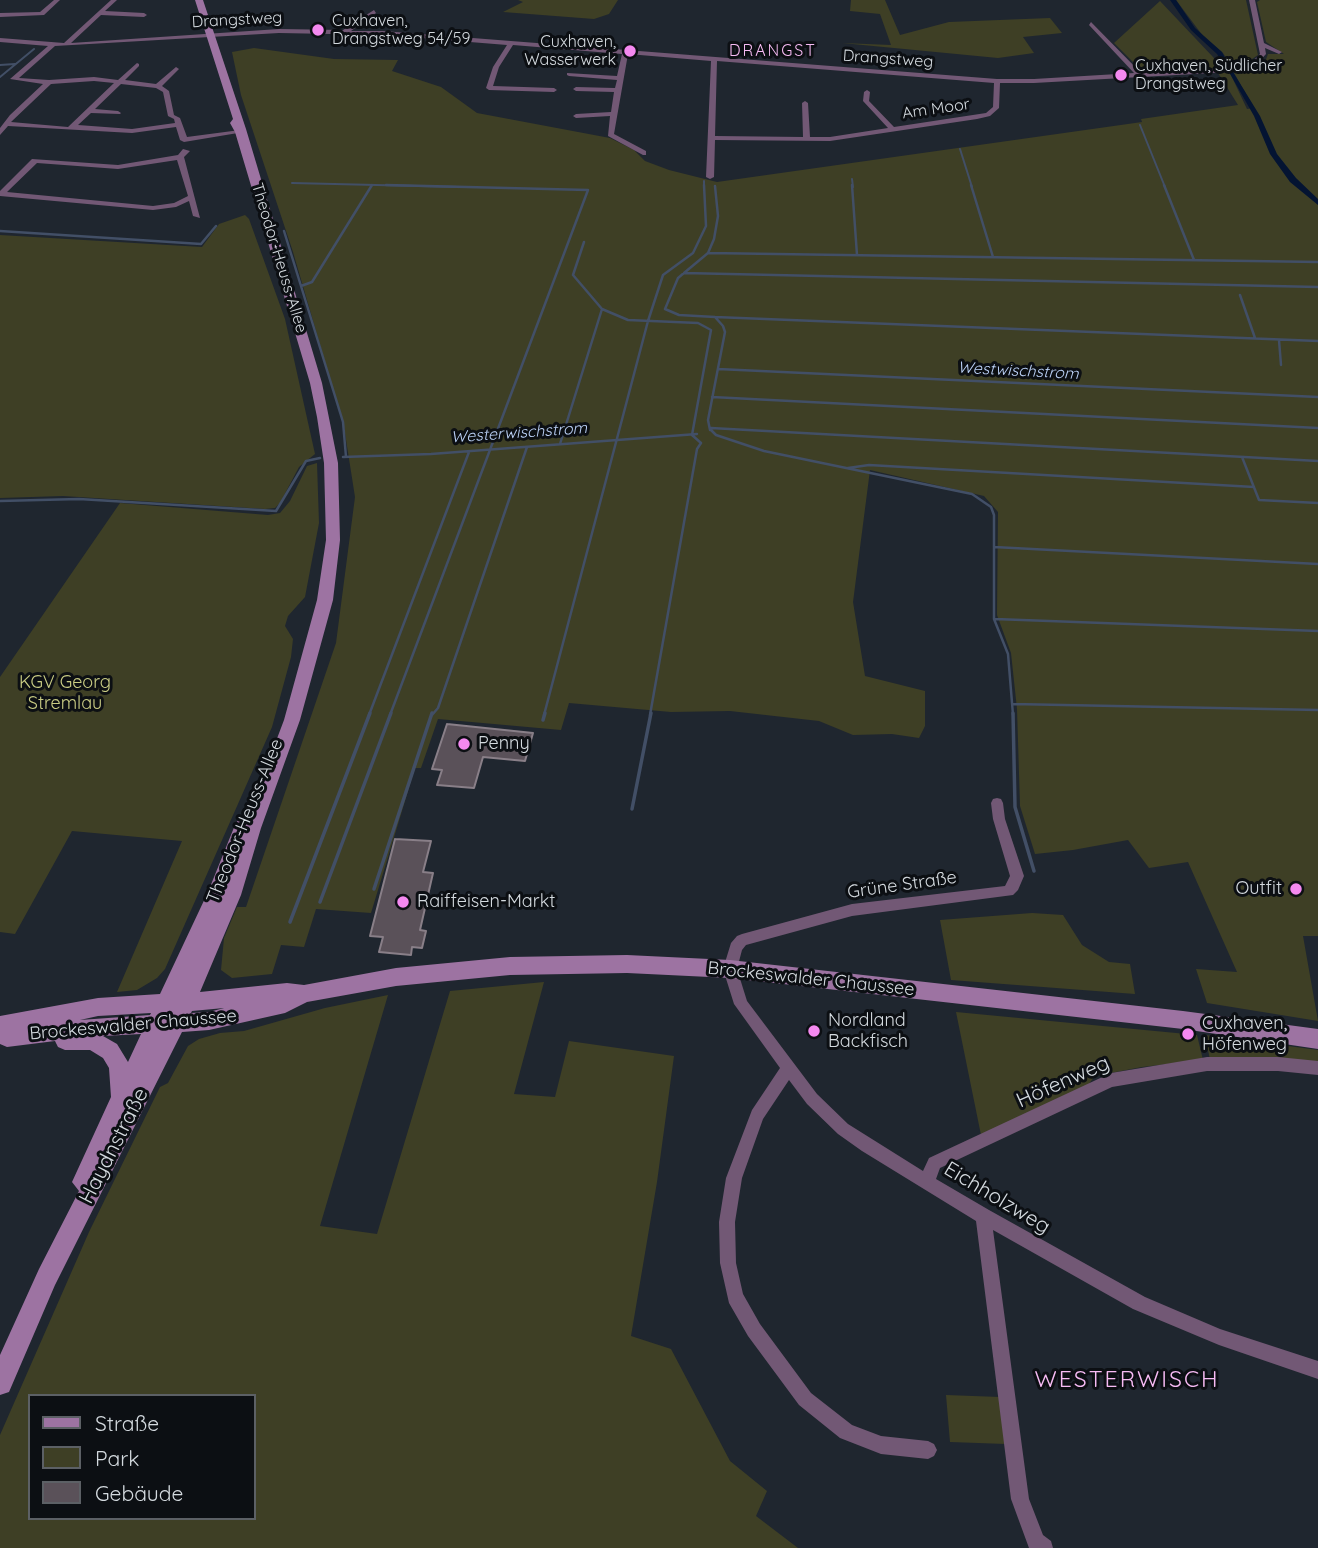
<!DOCTYPE html>
<html>
<head>
<meta charset="utf-8">
<style>
  body { margin:0 }
  #map { position:relative; width:1318px; height:1548px; overflow:hidden; background:#1f262f; font-family:Quicksand,sans-serif }
  canvas { display:block }
  .legend { position:absolute; left:28px; top:1394px; width:228px; height:126px; box-sizing:border-box; background:#0c0f13; border:2px solid #5c6065; margin:0; padding:9px 12px; list-style:none; font-size:21px; color:#d4dadf }
  .legend li { display:flex; align-items:center; gap:14px; height:35px }
  .legend b { width:35px; border:2px solid #5c6065 }
</style>
</head>
<body>
<div id="map">
<canvas width="1318" height="1548"></canvas>
<ul class="legend">
<li><b style="height:9px;background:#9d73a2"></b>Straße</li>
<li><b style="height:19px;background:#3e3f25"></b>Park</li>
<li><b style="height:19px;background:#5a5159"></b>Gebäude</li>
</ul>
</div>
<script>
const ctx = document.querySelector('canvas').getContext('2d');
ctx.lineJoin = 'round';
function fillPath(path, color) {
  ctx.fillStyle = color;
  ctx.fill(path, 'evenodd');
}
function shape(rows) {
  const path = new Path2D();
  for (const r of rows) {
    path.moveTo(r[0], r[1]);
    for (let i = 2; i < r.length; i += 2) path.lineTo(r[i], r[i + 1]);
  }
  return path;
}
function strokePath(path, color, width, dash) {
  ctx.strokeStyle = color;
  ctx.lineWidth = width;
  ctx.lineCap = dash ? 'butt' : 'round';
  ctx.setLineDash(dash || []);
  ctx.stroke(path);
}
function label(font, color, halo, rows, align = 'center') {
  ctx.font = font + ' Quicksand,sans-serif';
  ctx.lineWidth = 6;
  ctx.setLineDash([]);
  ctx.textBaseline = 'middle';
  ctx.strokeStyle = halo;
  ctx.fillStyle = color;
  for (const [text, x, y, turn = 0] of rows) {
    ctx.save();
    ctx.translate(x, y);
    ctx.rotate((+turn || 0) * Math.PI / 180);
    ctx.textAlign = isNaN(turn) ? turn : align;
    if (halo) ctx.strokeText(text, 0, 0);
    ctx.fillText(text, 0, 0);
    ctx.restore();
  }
}
fillPath(shape([
  [518,0,618,0,609,14,594,19,503,12,523,2],
  [851,0,885,0,900,35,949,22,1050,18,1062,33,1023,37,1034,53,998,58,842,43,891,45,880,14,850,11],
  [1176,0,1246,0,1258,55,1243,65,1232,67,1223,53,1203,36],
  [1260,0,1318,0,1318,936,1303,936,1318,1021,1207,1003,1196,969,1237,972,1188,862,1149,868,1128,840,1073,850,1035,854,1020,806,1017,709,1011,653,997,615,998,512,984,496,870,470,853,602,865,676,925,691,925,726,919,738,892,734,853,735,819,721,730,711,671,712,569,703,561,730,438,719,421,768,415,768,371,913,316,909,304,947,281,945,272,974,232,978,221,970,224,938,237,907,246,907,336,643,355,497,344,427,293,252,241,95,232,52,254,48,334,59,398,60,392,71,441,87,477,113,610,138,634,150,645,161,669,170,717,182,1142,122,1141,119,1238,105,1218,73,1230,73,1247,109,1254,108,1234,73,1257,67,1265,62,1268,54,1284,54,1266,42,1257,2],
  [1160,1,1213,57,1223,68,1143,72,1114,43],
  [245,215,249,219,285,319,315,454,299,467,280,503,275,508,265,509,63,496,0,498,0,235,202,247,219,224],
  [317,463,319,523,305,597,288,616,285,626,293,639,291,657,272,727,165,969,157,978,137,990,117,992,182,841,72,831,15,934,0,932,0,677,120,503,268,515,280,513,290,501,307,466],
  [1032,913,1063,915,1082,945,1109,962,1130,964,1135,994,951,980,940,920],
  [544,982,514,1094,555,1097,569,1041,674,1056,657,1182,631,1336,671,1349,730,1461,767,1491,756,1516,798,1548,0,1548,0,1435,89,1232,160,1087,168,1083,188,1046,199,1039,220,1033,244,1031,325,1008,388,995,320,1226,377,1234,450,991],
  [30,1396,254,1396,254,1518,30,1518],
  [956,1012,1197,1035,1203,1060,1142,1067,1095,1076,1088,1085,981,1135],
  [1205,1035,1318,1050,1318,1063,1210,1060],
  [946,1395,1000,1397,1006,1444,950,1442]
]), '#3e3f25');
strokePath(shape([
  [0,65,15,64],
  [0,77,34,49],
  [1140,125,1165,187],
  [960,149,972,187],
  [852,179,853,187],
  [704,181,704,187],
  [292,183,460,187]
]), '#424f66', 2);
strokePath(shape([
  [386,185,588,190,390,715],
  [852,185,857,255],
  [971,185,993,257],
  [1164,185,1194,260],
  [0,231,201,244,216,226],
  [284,231,343,422,346,457],
  [584,242,573,275,602,309,628,320,698,323,711,330,692,435,701,443,697,449,650,715],
  [708,253,1318,262],
  [684,273,1318,287],
  [301,286,312,282,372,185],
  [1240,295,1255,338],
  [715,317,1318,341],
  [1279,340,1281,365],
  [718,369,1318,397],
  [712,397,1318,428],
  [711,428,1318,461],
  [710,430,708,420,725,332,723,326,715,317,679,315,665,309,678,278,708,253,714,239,718,216,715,186],
  [711,430,716,435,764,451,972,494,991,507,994,515,994,619,1008,654,1013,715],
  [560,444,602,309],
  [343,457,431,454,697,434],
  [1242,457,1259,500,1318,503],
  [848,468,869,465,1254,487],
  [0,501,79,499,276,511,306,461,320,458],
  [994,547,1318,564],
  [995,619,1318,631],
  [1013,704,1318,710],
  [369,715,469,452],
  [432,715,438,708,527,447],
  [544,715,648,321,663,275,693,253,706,226,704,185]
]), '#424f66', 2.5);
strokePath(shape([
  [1013,713,1015,807,1034,871],
  [543,720,545,713],
  [632,809,651,713],
  [374,889,432,713],
  [320,902,391,713],
  [290,922,370,713]
]), '#424f66', 3.5);
fillPath(shape([
  [1170,0,1176,0,1195,28,1222,52,1230,68,1226,68,1217,54,1191,30,1170,0],
  [1229,72,1233,72,1260,116,1277,154,1296,178,1318,199,1318,205,1290,182,1270,154,1254,116,1229,72]
]), '#041432');
const building = shape([
  [447,724,533,733,525,761,483,757,474,788,437,785,442,770,432,769,447,724],
  [395,839,431,841,423,872,433,873,420,930,426,931,422,948,412,947,411,955,379,952,383,937,370,936,395,839]
]);
fillPath(building, '#5a5159');
strokePath(building, '#897f88', 2);
fillPath(shape([
  [54,0,60,0,44,15,0,17,0,13,40,12,54,0],
  [111,0,117,0,105,11,144,13,147,15,144,17,101,15,71,43,279,29,343,30,374,10,376,13,351,31,383,31,997,79,1034,79,1134,73,1089,25,1091,22,1141,73,1230,68,1250,64,1260,54,1249,0,1255,0,1264,43,1282,52,1279,54,1265,48,1266,54,1254,67,1230,72,1034,83,1000,83,999,108,990,116,977,119,830,141,715,140,714,177,710,179,706,177,711,61,628,54,614,134,646,151,646,155,643,155,608,136,610,116,576,118,573,116,576,114,611,112,614,92,576,91,573,89,576,87,615,88,617,80,569,76,567,75,567,73,617,76,622,54,513,45,499,67,493,86,554,88,557,90,554,92,489,90,486,88,493,67,507,45,383,35,279,33,55,46,19,78,49,80,94,77,118,80,137,63,139,64,139,66,125,80,156,84,176,67,179,69,162,86,169,91,174,115,180,118,187,137,240,130,244,132,184,142,180,140,176,127,132,133,8,126,0,135,0,128,10,115,43,84,10,79,48,46,0,42,0,38,64,43,111,0],
  [717,61,994,83,993,107,986,113,894,127,869,101,870,92,867,90,864,92,863,101,888,128,830,137,810,137,808,103,805,101,802,103,803,137,715,136,717,61],
  [94,81,114,83,68,127,11,122,51,84,94,81],
  [121,84,156,88,163,92,168,116,174,119,175,123,132,129,78,125,91,113,120,114,121,113,118,111,95,109,121,84],
  [183,149,190,151,184,157,200,218,193,216,189,201,176,207,153,210,0,196,0,191,32,159,118,165,178,155,183,149],
  [177,160,188,196,174,203,153,206,7,192,37,163,118,169,177,160],
  [997,798,1001,799,1003,803,1005,819,1024,876,1018,890,1013,895,852,916,746,945,742,950,737,969,747,1001,817,1094,848,1124,923,1171,929,1158,1111,1073,1207,1057,1278,1057,1318,1061,1318,1075,1278,1071,1207,1071,1112,1087,940,1168,936,1179,989,1210,1145,1297,1220,1329,1318,1361,1318,1379,1219,1345,1133,1309,993,1230,1029,1499,1043,1535,1051,1541,1053,1548,1029,1548,1011,1499,976,1221,862,1151,838,1134,807,1104,789,1080,763,1119,742,1178,735,1222,736,1263,743,1294,760,1324,811,1393,852,1425,881,1436,928,1441,934,1444,937,1450,934,1456,928,1459,881,1454,840,1438,799,1405,748,1336,729,1303,720,1263,719,1222,726,1178,752,1110,780,1068,734,1004,723,969,731,943,737,936,742,934,852,904,1005,886,1010,876,993,819,991,803,993,799,997,798]
]), '#725875');
fillPath(shape([
  [195,0,203,0,246,129,322,383,338,463,340,540,333,600,300,720,261,828,241,895,200,992,287,983,304,985,396,968,510,957,627,955,730,960,1183,1011,1318,1029,1318,1049,1183,1029,730,978,627,973,510,975,396,986,307,1002,285,1013,209,1030,182,1032,55,1285,9,1392,0,1395,0,1355,39,1269,79,1191,72,1182,111,1097,109,1068,103,1058,90,1050,65,1050,58,1047,55,1041,7,1047,0,1044,0,1016,98,998,160,994,208,892,235,825,238,820,247,818,284,720,317,600,326,540,324,463,317,417,310,383,235,132,230,123,233,119,195,0],
  [224,1008,209,1012,191,1013,192,1011,224,1008],
  [151,1013,150,1015,80,1020,98,1016,151,1013],
  [141,1034,128,1062,117,1044,103,1036,141,1034]
]), '#9d73a2');
for (const [x, y, r, color] of [
  [318,30,7,"#f489f0"],
  [630,51,7,"#f489f0"],
  [1121,75,7,"#f489f0"],
  [464,744,7,"#f489f0"],
  [1296,889,7,"#f489f0"],
  [403,902,7,"#f489f0"],
  [814,1031,7,"#f489f0"],
  [1188,1034,7,"#f489f0"]
]) {
  const dot = new Path2D();
  dot.arc(x, y, r, 0, 2 * Math.PI);
  ctx.fillStyle = color;
  ctx.fill(dot);
  strokePath(dot, '#0c0f13', 2.5);
}
label('16px', '#d4dadf', '#0c0f13', [
  ["Drangstweg",237,20,-3],
  ["Drangstweg",888,59,4],
  ["Am Moor",936,109,-8],
  ["Theodor-Heuss-Allee",279,258,73]
]);
label('16px', '#d4dadf', '#0c0f13', [
  ["Cuxhaven,",332,21],
  ["Drangstweg 54/59",332,39],
  ["Cuxhaven,",616,42,"right"],
  ["Wasserwerk",616,60,"right"],
  ["Cuxhaven, Südlicher",1135,66],
  ["Drangstweg",1135,84]
], 'left');
ctx.letterSpacing = '2px';
label('16px', '#f7bbf4', '#0c0f13', [
  ["DRANGST",773,51]
]);
ctx.letterSpacing = '0px';
label('italic 16px', '#bcd2f7', '#0c0f13', [
  ["Westwischstrom",1018,371,3],
  ["Westerwischstrom",519,433,-4]
]);
label('18px', '#cacd84', '#0c0f13', [
  ["KGV Georg",65,683],
  ["Stremlau",65,704]
]);
label('18px', '#d4dadf', '#0c0f13', [
  ["Penny",478,744],
  ["Outfit",1282,889,"right"],
  ["Raiffeisen-Markt",417,902],
  ["Nordland",828,1021],
  ["Backfisch",828,1042],
  ["Cuxhaven,",1202,1024],
  ["Höfenweg",1202,1045]
], 'left');
label('18px', '#d4dadf', '#0c0f13', [
  ["Theodor-Heuss-Allee",245,821,-68],
  ["Grüne Straße",902,885,-8],
  ["Brockeswalder Chaussee",811,979,6],
  ["Brockeswalder Chaussee",133,1025,-5]
]);
label('21px', '#d4dadf', '#0c0f13', [
  ["Höfenweg",1063,1082,-24],
  ["Haydnstraße",114,1146,-63],
  ["Eichholzweg",997,1198,31]
]);
ctx.letterSpacing = '2px';
label('23px', '#f7bbf4', '#0c0f13', [
  ["WESTERWISCH",1127,1380]
]);
ctx.letterSpacing = '0px';
</script>
</body>
</html>
